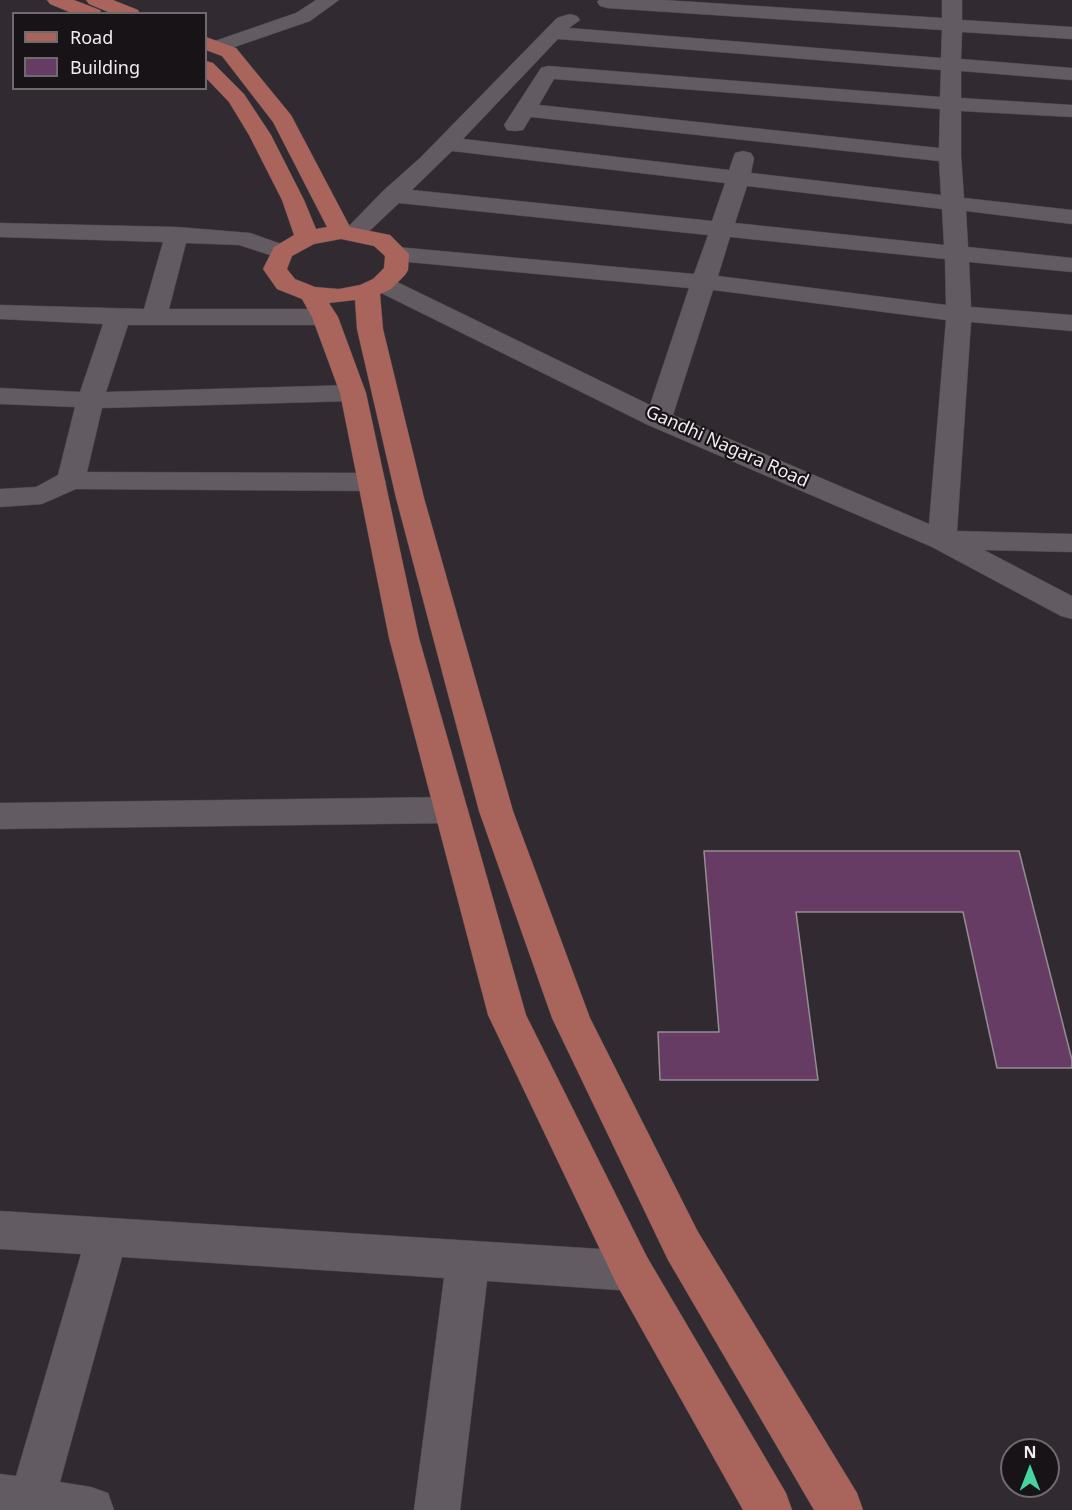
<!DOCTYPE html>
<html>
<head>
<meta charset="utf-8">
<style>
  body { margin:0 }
  #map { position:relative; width:1072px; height:1510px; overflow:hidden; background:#312a30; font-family:"Noto Sans",sans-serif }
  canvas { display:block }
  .legend { position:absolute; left:12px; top:12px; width:195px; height:78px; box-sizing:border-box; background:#171316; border:2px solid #6e6a6d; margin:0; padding:8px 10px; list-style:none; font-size:18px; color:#f1ecf0 }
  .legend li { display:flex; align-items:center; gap:12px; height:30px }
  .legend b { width:30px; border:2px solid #6e6a6d }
  .north { position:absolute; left:1000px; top:1438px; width:60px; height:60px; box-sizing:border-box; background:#171316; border:2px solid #6e6a6d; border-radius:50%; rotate:0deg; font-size:16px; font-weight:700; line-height:24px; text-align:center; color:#f1ecf0 }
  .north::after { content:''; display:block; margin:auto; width:21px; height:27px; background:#47d49e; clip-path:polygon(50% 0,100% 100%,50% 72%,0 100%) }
</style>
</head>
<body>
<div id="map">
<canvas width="1072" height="1510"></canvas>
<ul class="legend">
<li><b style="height:8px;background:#a9655c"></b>Road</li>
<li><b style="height:16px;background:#673c64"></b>Building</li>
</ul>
<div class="north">N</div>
</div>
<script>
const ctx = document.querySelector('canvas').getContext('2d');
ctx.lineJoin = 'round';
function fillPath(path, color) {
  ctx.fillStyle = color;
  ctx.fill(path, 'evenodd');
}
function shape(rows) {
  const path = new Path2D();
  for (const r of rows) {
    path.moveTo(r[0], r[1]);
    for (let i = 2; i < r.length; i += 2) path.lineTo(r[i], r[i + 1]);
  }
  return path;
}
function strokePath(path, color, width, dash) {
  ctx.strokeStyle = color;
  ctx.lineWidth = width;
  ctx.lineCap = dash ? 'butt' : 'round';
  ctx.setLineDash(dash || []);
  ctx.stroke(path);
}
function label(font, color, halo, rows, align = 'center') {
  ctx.font = font + ' "Noto Sans",sans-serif';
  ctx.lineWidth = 4.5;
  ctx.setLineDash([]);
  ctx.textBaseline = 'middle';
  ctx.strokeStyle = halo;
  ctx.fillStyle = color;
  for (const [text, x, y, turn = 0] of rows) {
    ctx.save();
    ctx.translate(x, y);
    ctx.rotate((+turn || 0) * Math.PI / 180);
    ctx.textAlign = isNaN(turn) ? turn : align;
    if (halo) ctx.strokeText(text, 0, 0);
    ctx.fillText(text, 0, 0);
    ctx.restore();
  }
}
const building = shape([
  [704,851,1019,851,1072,1060,1072,1068,997,1068,963,912,796,912,818,1080,660,1080,658,1032,719,1032,704,851]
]);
fillPath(building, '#673c64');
strokePath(building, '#958c94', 1.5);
const minor = shape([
  [316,0,339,0,310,21,223,51,209,51,206,47,209,43,296,13,316,0],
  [599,0,664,0,942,18,942,0,962,0,962,20,1072,27,1072,39,962,32,961,59,1072,68,1072,80,961,71,961,98,1072,105,1072,117,961,111,961,156,964,198,1072,210,1072,224,966,211,968,247,1072,258,1072,272,969,262,971,307,1072,315,1072,331,971,322,957,531,1072,534,1072,552,984,550,1072,596,1072,619,1061,616,932,547,648,425,373,289,370,284,373,279,382,277,391,279,650,405,689,288,397,261,389,259,385,254,389,249,397,247,694,274,708,235,399,203,362,238,354,240,346,238,342,233,384,190,420,158,557,18,563,16,570,14,577,16,580,20,569,28,941,58,942,30,607,8,600,6,597,2,599,0],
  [558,39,941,70,940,97,548,66,541,68,504,125,507,130,515,131,523,130,531,117,939,161,941,195,751,173,754,158,751,153,743,151,735,153,729,170,463,139,558,39],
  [554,79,940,109,939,148,539,105,554,79],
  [452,151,725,183,712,221,412,190,452,151],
  [747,186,942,209,944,245,735,223,747,186],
  [730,237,945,259,946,305,718,276,730,237],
  [713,290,946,320,929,524,673,415,713,290],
  [0,223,177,227,250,233,290,247,294,252,290,257,282,259,239,245,186,243,169,309,325,309,334,312,338,317,334,322,325,325,128,325,106,392,353,385,362,387,366,393,362,399,353,401,102,408,87,472,372,473,382,476,386,482,382,488,372,491,76,489,42,504,0,507,0,489,36,487,58,475,75,407,0,404,0,388,80,392,103,324,0,319,0,305,144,309,163,242,0,237,0,223],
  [451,797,463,801,468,810,463,819,451,823,0,829,0,803,451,797],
  [0,1211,632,1251,647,1257,653,1271,647,1285,632,1291,487,1281,460,1510,414,1510,444,1278,122,1257,60,1482,91,1487,108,1493,114,1510,0,1510,0,1474,16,1476,81,1254,0,1249,0,1211]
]);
const major = shape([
  [47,0,74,0,100,10,102,14,74,14,50,4,47,0],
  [86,0,113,0,138,10,140,14,113,14,89,4,86,0],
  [206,37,236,48,291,115,350,227,390,235,409,254,408,270,405,275,391,289,380,294,383,329,424,498,513,811,590,1018,698,1232,857,1493,863,1510,814,1510,668,1260,552,1018,479,811,396,498,357,329,355,300,329,303,338,317,366,393,419,638,526,1015,647,1257,786,1493,792,1510,743,1510,617,1285,488,1015,389,638,340,393,312,317,302,299,277,289,263,269,274,247,294,235,282,200,249,135,229,102,206,78,206,61,213,63,244,94,271,135,304,200,316,229,327,227,273,122,222,56,206,50,206,37],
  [341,239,374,246,385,256,384,268,373,279,360,285,339,289,315,287,295,279,287,269,292,256,314,244,341,239]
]);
strokePath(minor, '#4d464c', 1);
strokePath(major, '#4d464c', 1);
fillPath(minor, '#635b62');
fillPath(major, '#a9655c');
label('18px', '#f1ecf0', '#171316', [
  ["Gandhi Nagara Road",727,447,24]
]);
</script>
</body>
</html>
